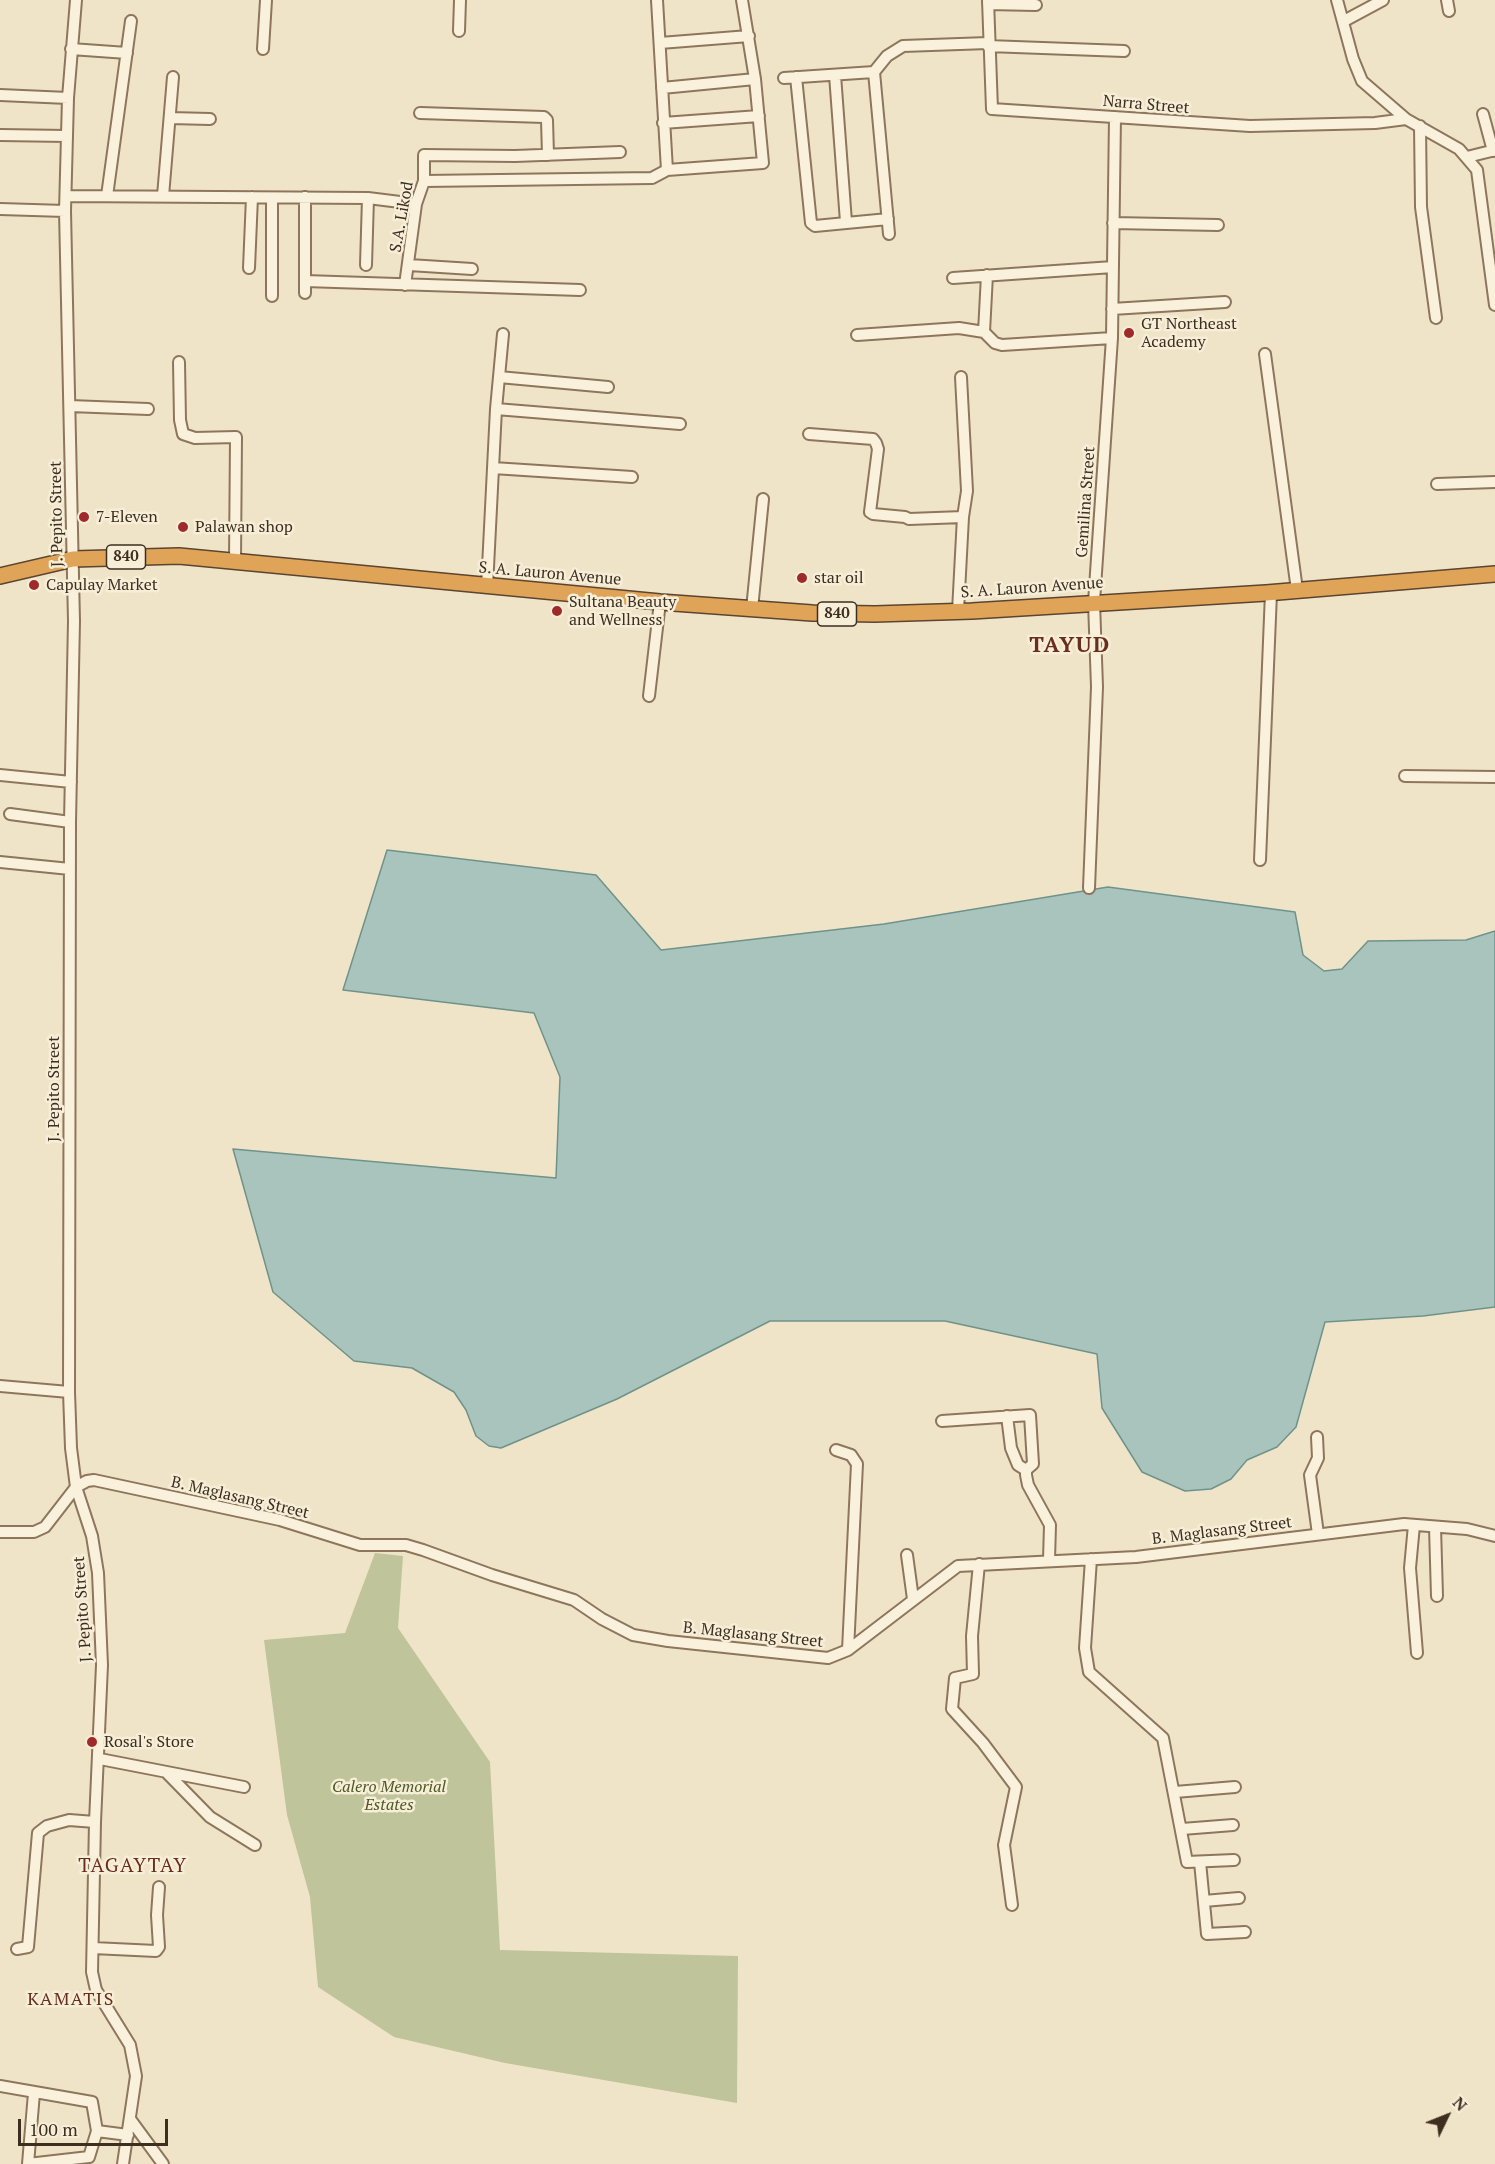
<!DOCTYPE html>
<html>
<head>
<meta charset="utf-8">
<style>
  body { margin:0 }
  #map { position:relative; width:1495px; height:2164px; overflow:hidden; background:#f0e4c8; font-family:"PT Serif",serif }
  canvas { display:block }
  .north { position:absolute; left:1417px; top:2086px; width:60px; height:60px; -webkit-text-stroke:4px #f7eed8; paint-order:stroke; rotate:47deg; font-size:16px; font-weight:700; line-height:24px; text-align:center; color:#3d2e20 }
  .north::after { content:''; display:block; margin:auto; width:21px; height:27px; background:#3d2e20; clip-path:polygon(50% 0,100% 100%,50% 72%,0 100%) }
  .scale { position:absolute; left:18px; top:2119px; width:150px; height:27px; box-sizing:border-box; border:3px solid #3d2e20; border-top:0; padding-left:8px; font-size:18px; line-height:21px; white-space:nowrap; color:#3d2e20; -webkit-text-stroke:4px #f7eed8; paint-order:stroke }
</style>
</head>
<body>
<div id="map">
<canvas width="1495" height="2164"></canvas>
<div class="north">N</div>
<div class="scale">100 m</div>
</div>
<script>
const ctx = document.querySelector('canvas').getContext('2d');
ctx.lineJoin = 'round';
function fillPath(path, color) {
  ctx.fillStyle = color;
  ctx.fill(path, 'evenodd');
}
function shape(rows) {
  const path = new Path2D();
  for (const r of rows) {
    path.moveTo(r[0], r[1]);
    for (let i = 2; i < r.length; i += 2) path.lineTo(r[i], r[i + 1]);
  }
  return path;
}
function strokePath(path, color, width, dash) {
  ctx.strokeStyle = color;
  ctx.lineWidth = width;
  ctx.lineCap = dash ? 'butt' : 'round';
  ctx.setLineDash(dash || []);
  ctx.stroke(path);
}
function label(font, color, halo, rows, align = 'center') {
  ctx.font = font + ' "PT Serif",serif';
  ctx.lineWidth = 5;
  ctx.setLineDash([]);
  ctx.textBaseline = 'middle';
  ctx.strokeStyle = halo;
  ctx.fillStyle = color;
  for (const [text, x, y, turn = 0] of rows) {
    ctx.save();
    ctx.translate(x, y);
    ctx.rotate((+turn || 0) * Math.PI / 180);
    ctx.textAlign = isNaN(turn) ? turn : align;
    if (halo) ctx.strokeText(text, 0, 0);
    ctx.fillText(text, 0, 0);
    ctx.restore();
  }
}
fillPath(shape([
  [375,1553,403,1556,398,1628,490,1762,500,1950,738,1956,737,2103,505,2063,394,2037,318,1987,310,1897,287,1815,264,1640,345,1633]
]), '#bfc49a');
const water = shape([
  [387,850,596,875,661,950,884,924,1108,887,1295,912,1303,955,1324,971,1342,969,1368,941,1466,940,1495,931,1495,1307,1423,1316,1325,1322,1296,1427,1277,1447,1247,1460,1231,1479,1211,1489,1185,1491,1142,1472,1102,1408,1097,1354,945,1321,770,1321,617,1399,501,1448,489,1446,476,1436,466,1410,454,1392,412,1368,354,1361,273,1292,233,1149,556,1178,560,1077,534,1013,343,990,387,850]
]);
fillPath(water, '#a9c4bc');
strokePath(water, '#6f938a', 1.5);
const minor = shape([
  [76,0,68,98,65,211,74,621,70,822,69,1392,71,1448,76,1487,92,1536,98,1573,102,1665,95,1822,92,1972,96,1990,130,2045,136,2076,123,2164],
  [657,0,667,170],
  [988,0,992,109,1250,126,1375,123,1406,119],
  [1337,0,1353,59,1362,81,1406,119,1459,149,1477,170,1495,305],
  [1447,0,1449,11],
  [988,4,1036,5],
  [1344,21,1383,0],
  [459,31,460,0],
  [660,43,749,36],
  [988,46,1124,51],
  [71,49,127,53],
  [263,49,266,0],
  [874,72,889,234],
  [835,75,846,222],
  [796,77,811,223,815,226,888,219],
  [784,78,874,72,887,56,903,46,988,43],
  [662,88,755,79],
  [0,95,68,98],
  [420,113,544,117,547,120,548,155],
  [1483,114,1493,151],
  [170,118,210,119],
  [663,123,759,116],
  [1420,126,1421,207,1436,318],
  [0,135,67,136],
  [1467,157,1495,150],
  [424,181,652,178,667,170,763,163,755,79,742,0],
  [67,196,368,198,416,204],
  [107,196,131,21],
  [163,196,173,77],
  [272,198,272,296],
  [0,209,65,211],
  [1113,223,1218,225],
  [366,265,368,198],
  [409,265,472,269],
  [249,268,252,197],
  [953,278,1113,267],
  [305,281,580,290],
  [405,285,416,204,424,181,424,155,515,156,620,152],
  [305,293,305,197],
  [1112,309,1225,302],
  [984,332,987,275],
  [857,335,959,328,984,332,995,343,1002,345,1112,338],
  [1265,354,1297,590],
  [179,362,180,420,183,434,195,438,236,437,235,561],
  [499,377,608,387],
  [70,406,148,409],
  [496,409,680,424],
  [809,434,873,439,876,443,878,449,870,512,873,514,905,517,909,519,963,517],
  [493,468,632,477],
  [1437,484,1495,482],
  [487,587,496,409,503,334],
  [752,609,763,499],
  [958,611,963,517,967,491,961,377],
  [649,696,660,602],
  [0,775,71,782],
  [1405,776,1495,777],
  [10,814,70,822],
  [1260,860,1271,593],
  [0,862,70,869],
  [1089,888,1097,687,1094,602,1112,338,1115,117],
  [0,1386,69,1392],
  [1007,1416,1011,1448,1018,1465,1026,1470],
  [942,1421,1030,1415,1033,1464,1026,1470,1026,1475,1028,1485,1050,1525,1049,1560],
  [1317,1437,1318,1458,1310,1475,1318,1534],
  [836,1450,851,1455,857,1464,848,1650],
  [1414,1525,1410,1568,1417,1653],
  [1435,1527,1437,1596],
  [0,1532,34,1532,45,1527,76,1487,87,1481,94,1480,280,1520,360,1545,406,1545,423,1550,492,1575,574,1600,602,1619,633,1635,668,1641,828,1658,848,1650,958,1566,1136,1557,1404,1524,1467,1529,1495,1536],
  [907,1555,913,1599],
  [1091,1559,1085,1648,1089,1672,1163,1738,1187,1862,1234,1860],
  [979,1564,972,1636,973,1674,955,1678,952,1709,983,1743,1016,1787,1004,1845,1012,1905],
  [100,1759,244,1787],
  [167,1773,210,1817,255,1845],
  [1175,1792,1235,1787],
  [1182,1829,1233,1825],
  [1200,1862,1207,1934,1245,1932],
  [1204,1901,1239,1898],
  [93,1948,156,1951,159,1947,157,1915,159,1887],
  [17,1949,28,1947,38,1833,47,1826,69,1820,95,1822],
  [0,2086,92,2102,97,2131],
  [130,2119,163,2164],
  [28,2164,89,2157,97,2131,128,2135],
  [28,2164,34,2093]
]);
const highway = shape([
  [0,576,73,559,179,556,660,602,812,613,875,614,972,611,1266,593,1495,574]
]);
strokePath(minor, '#8d765c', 14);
strokePath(highway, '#5b4430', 18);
strokePath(minor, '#faf1dc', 10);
strokePath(highway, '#e0a458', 15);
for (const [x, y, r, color] of [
  [1129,333,6,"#9e2a2b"],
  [84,517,6,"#9e2a2b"],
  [183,527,6,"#9e2a2b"],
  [802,578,6,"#9e2a2b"],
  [34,585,6,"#9e2a2b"],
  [557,611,6,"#9e2a2b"],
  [92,1742,6,"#9e2a2b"]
]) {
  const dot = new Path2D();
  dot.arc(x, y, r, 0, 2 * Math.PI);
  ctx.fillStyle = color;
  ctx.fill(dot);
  strokePath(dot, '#f7eed8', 2);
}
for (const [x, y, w] of [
  [126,557,39],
  [837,614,39]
]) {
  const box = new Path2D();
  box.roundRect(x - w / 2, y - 12, w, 24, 4.5);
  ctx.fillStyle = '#f7eed8';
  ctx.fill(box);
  strokePath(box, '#3d2e20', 1.5);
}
label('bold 15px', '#3d2e20', null, [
  ["840",126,557],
  ["840",837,614]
]);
label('16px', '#3d2e20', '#f7eed8', [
  ["Narra Street",1146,105,5],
  ["S.A. Likod",402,217,-80],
  ["Gemilina Street",1086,502,-86],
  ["J. Pepito Street",57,514,-91],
  ["S. A. Lauron Avenue",550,574,5],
  ["S. A. Lauron Avenue",1032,588,-4],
  ["J. Pepito Street",54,1089,-90],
  ["B. Maglasang Street",240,1498,13],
  ["B. Maglasang Street",1222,1531,-7],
  ["J. Pepito Street",83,1609,-94],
  ["B. Maglasang Street",753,1635,6]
]);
label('16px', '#3d2e20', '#f7eed8', [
  ["GT Northeast",1141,324],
  ["Academy",1141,342],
  ["7-Eleven",96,517],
  ["Palawan shop",195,527],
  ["star oil",814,578],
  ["Capulay Market",46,585],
  ["Sultana Beauty",569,602],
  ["and Wellness",569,620],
  ["Rosal's Store",104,1742]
], 'left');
label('italic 16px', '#4d5a26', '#f7eed8', [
  ["Calero Memorial",389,1787],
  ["Estates",389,1805]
]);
ctx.letterSpacing = '1.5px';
label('18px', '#6b2e1e', '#f7eed8', [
  ["KAMATIS",71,2000]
]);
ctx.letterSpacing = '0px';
ctx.letterSpacing = '1.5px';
label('20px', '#6b2e1e', '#f7eed8', [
  ["TAGAYTAY",133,1866]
]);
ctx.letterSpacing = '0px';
ctx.letterSpacing = '1.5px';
label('bold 22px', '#6b2e1e', '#f7eed8', [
  ["TAYUD",1070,646]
]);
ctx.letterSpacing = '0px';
</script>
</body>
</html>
